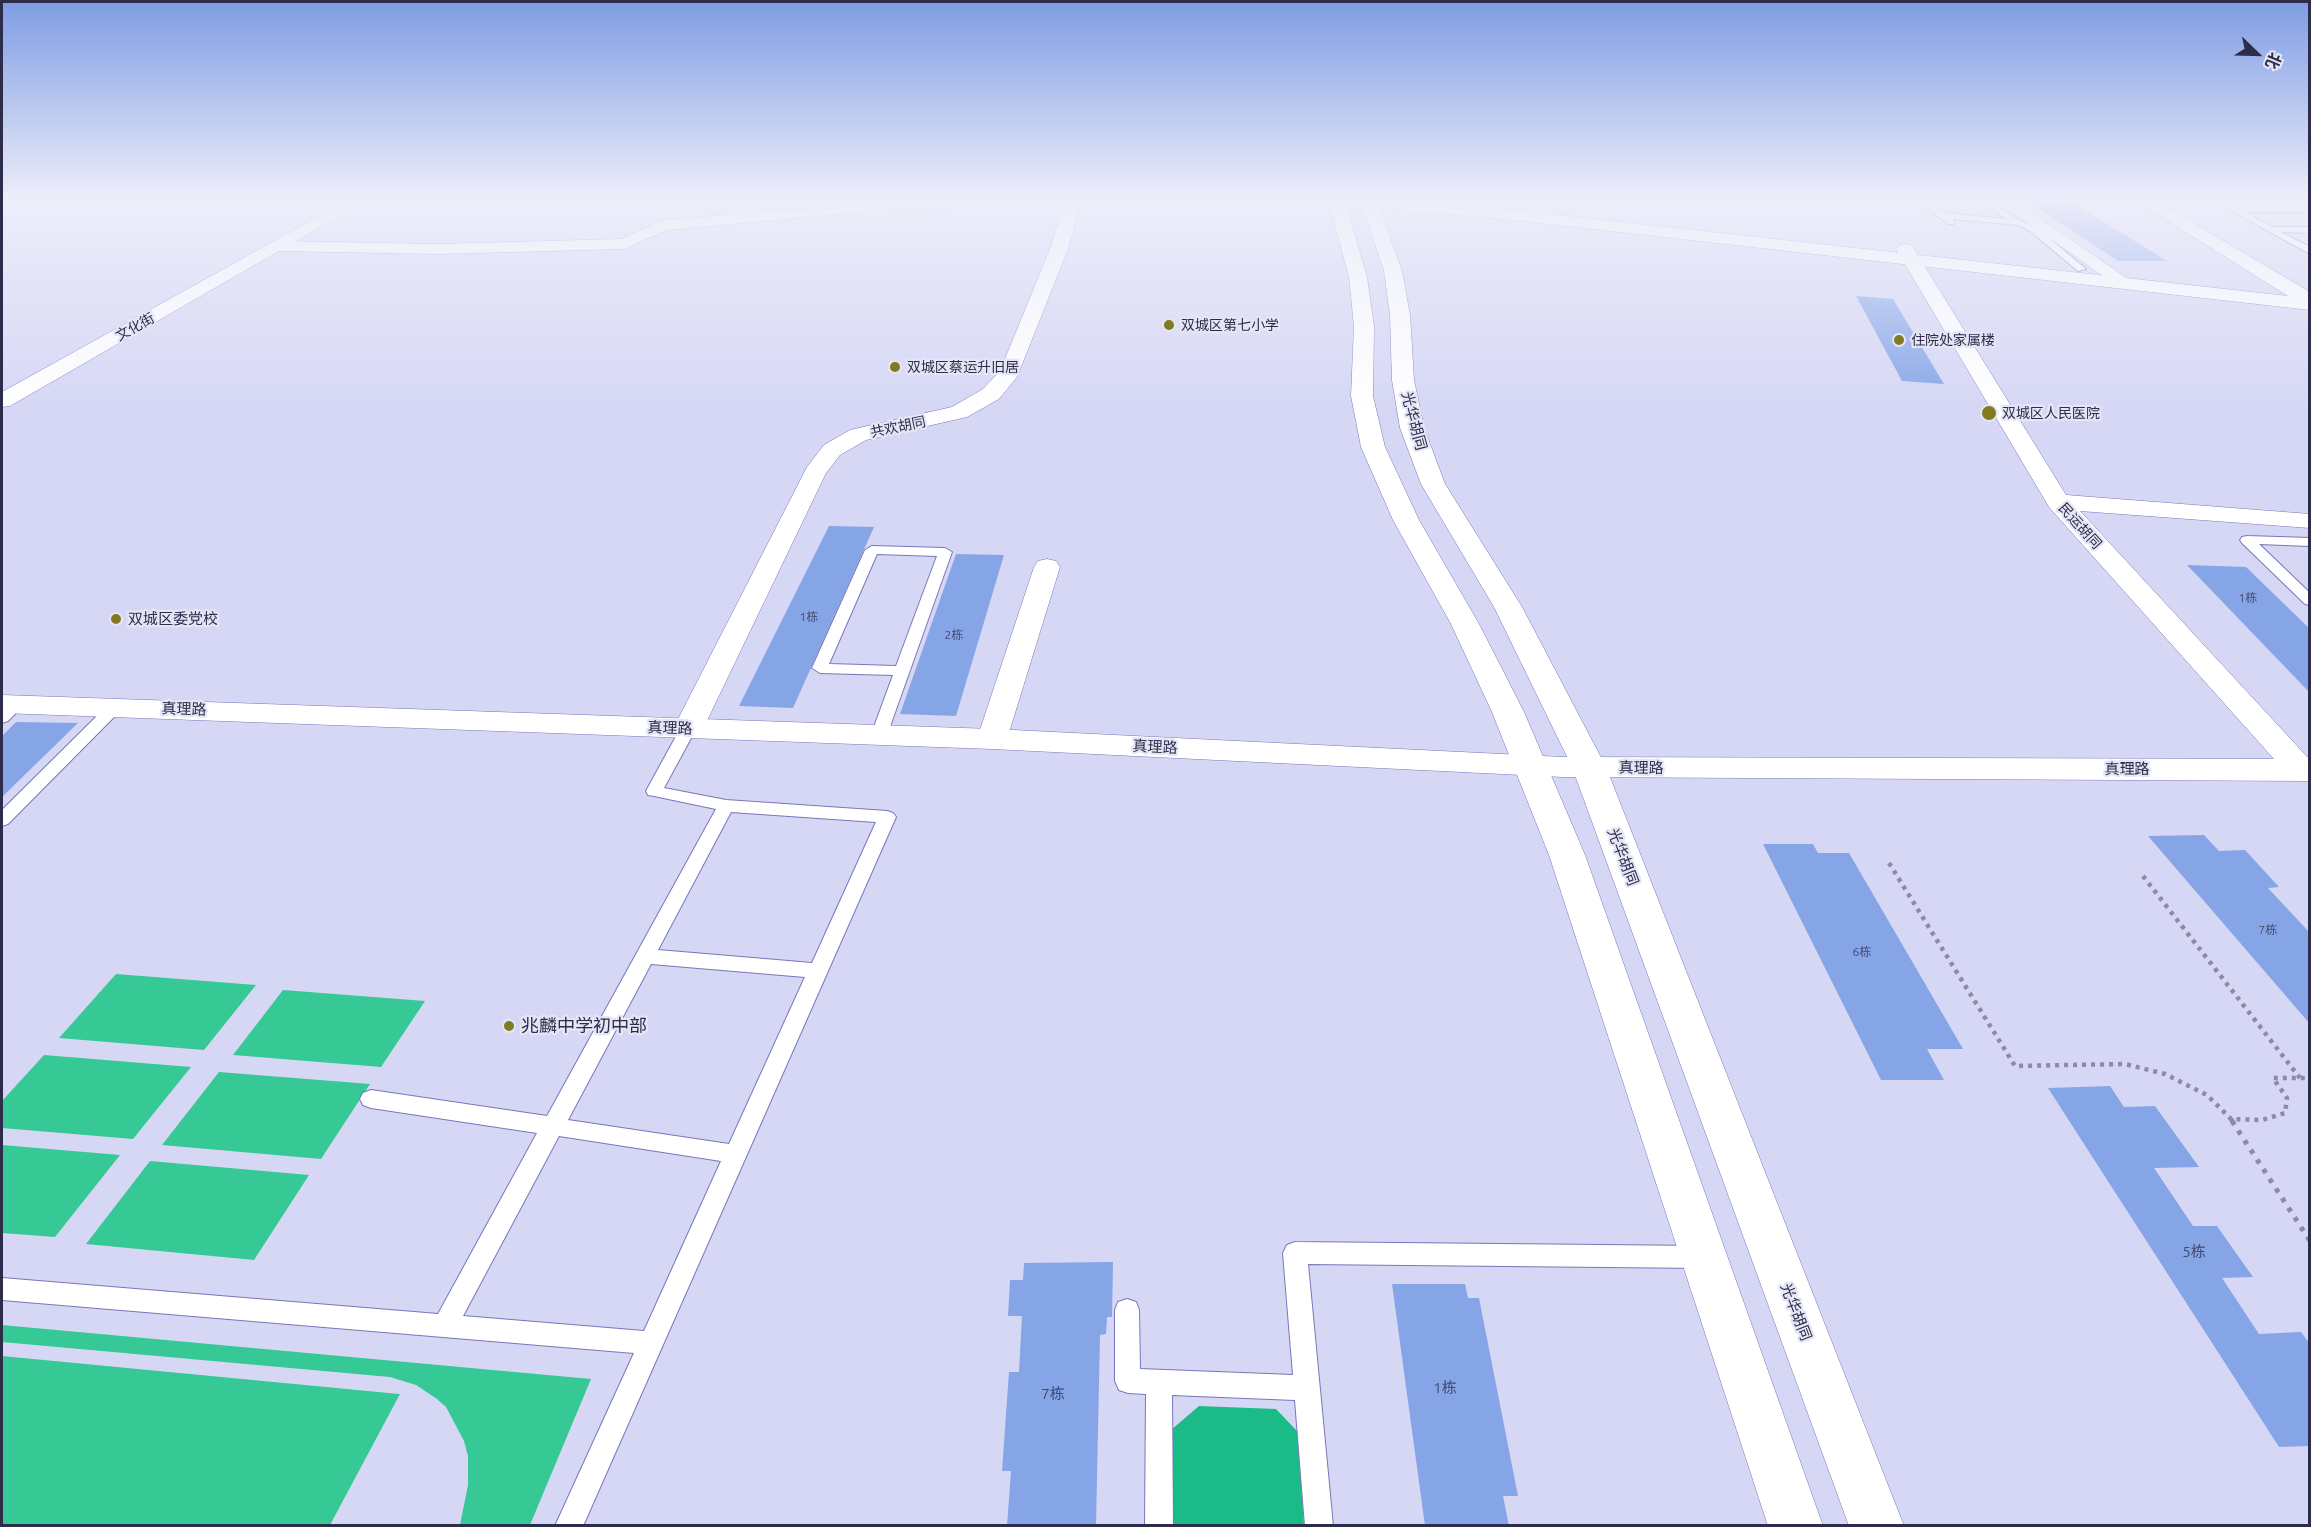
<!DOCTYPE html>
<html>
<head>
<meta charset="utf-8">
<style>
  body { margin:0 }
  #map { position:relative; width:2311px; height:1527px; overflow:hidden; background:#d6d7f5; font-family:Ubuntu,"Noto Sans SC",sans-serif }
  canvas { display:block }
  .frame { position:absolute; inset:0; border:3px solid #2d2c4a; pointer-events:none }
  .north { position:absolute; left:2227px; top:24px; width:60px; height:60px; -webkit-text-stroke:4px #e5e6f5; paint-order:stroke; rotate:113deg; font-size:16px; font-weight:700; line-height:24px; text-align:center; color:#2d2c4a }
  .north::after { content:''; display:block; margin:auto; width:21px; height:27px; background:#2d2c4a; clip-path:polygon(50% 0,100% 100%,50% 72%,0 100%) }
</style>
</head>
<body>
<div id="map">
<canvas width="2311" height="1527"></canvas>
<div class="frame"></div>
<div class="north">北</div>
</div>
<script>
const ctx = document.querySelector('canvas').getContext('2d');
ctx.lineJoin = 'round';
function fillPath(path, color) {
  ctx.fillStyle = color;
  ctx.fill(path, 'evenodd');
}
function shape(rows) {
  const path = new Path2D();
  for (const r of rows) {
    path.moveTo(r[0], r[1]);
    for (let i = 2; i < r.length; i += 2) path.lineTo(r[i], r[i + 1]);
  }
  return path;
}
function strokePath(path, color, width, dash) {
  ctx.strokeStyle = color;
  ctx.lineWidth = width;
  ctx.lineCap = dash ? 'butt' : 'round';
  ctx.setLineDash(dash || []);
  ctx.stroke(path);
}
function label(font, color, halo, rows, align = 'center') {
  ctx.font = font + ' Ubuntu,"Noto Sans SC",sans-serif';
  ctx.lineWidth = 4.5;
  ctx.setLineDash([]);
  ctx.textBaseline = 'middle';
  ctx.strokeStyle = halo;
  ctx.fillStyle = color;
  for (const [text, x, y, turn = 0] of rows) {
    ctx.save();
    ctx.translate(x, y);
    ctx.rotate((+turn || 0) * Math.PI / 180);
    ctx.textAlign = isNaN(turn) ? turn : align;
    if (halo) ctx.strokeText(text, 0, 0);
    ctx.fillText(text, 0, 0);
    ctx.restore();
  }
}
fillPath(shape([
  [116,974,256,985,204,1050,59,1038],
  [283,990,425,1001,381,1067,233,1055],
  [44,1055,191,1067,133,1139,2,1128,2,1101],
  [219,1072,370,1084,321,1159,162,1145],
  [2,1145,120,1155,55,1237,2,1233],
  [150,1161,309,1175,254,1260,86,1244],
  [2,1325,591,1379,530,1525,460,1525,468,1485,468,1456,464,1441,446,1407,437,1399,416,1385,390,1377,2,1342],
  [2,1356,399,1394,400,1394,330,1525,2,1525]
]), '#36c995');
fillPath(shape([
  [1199,1406,1276,1409,1297,1431,1304,1525,1172,1525,1171,1430]
]), '#1bbb88');
fillPath(shape([
  [2024,199,2067,199,2167,261,2118,261],
  [1856,296,1893,299,1944,384,1902,381],
  [829,526,874,527,793,708,739,706],
  [956,554,1004,555,956,716,900,714],
  [2187,565,2246,567,2310,629,2310,693],
  [16,722,78,723,2,797,2,736],
  [2204,835,2219,851,2245,850,2279,887,2268,888,2310,933,2310,1024,2148,836],
  [1763,844,1813,844,1818,853,1849,853,1963,1049,1927,1049,1944,1080,1881,1080],
  [2110,1086,2124,1107,2155,1106,2199,1167,2154,1168,2193,1226,2217,1226,2253,1277,2222,1278,2259,1334,2301,1332,2310,1344,2310,1446,2279,1447,2048,1088],
  [1113,1262,1112,1317,1107,1317,1106,1334,1100,1335,1096,1526,1007,1526,1011,1471,1002,1471,1009,1372,1019,1372,1022,1316,1008,1316,1010,1280,1023,1280,1024,1263],
  [1392,1284,1465,1284,1468,1298,1479,1298,1518,1496,1503,1496,1509,1526,1425,1526]
]), '#85a5e7');
const service = shape([
  [1915,199,1924,199,1945,213,2006,219,1978,199,1987,199,2019,220,2036,227,2086,269,2078,271,2030,231,2019,225,1953,219,1954,224,1948,224,1915,199],
  [2210,199,2219,199,2236,207,2310,206,2310,212,2245,212,2272,227,2310,227,2310,233,2281,232,2310,247,2310,254,2210,199],
  [2247,536,2310,538,2310,546,2259,544,2310,593,2310,605,2305,604,2242,543,2240,540,2242,537,2247,536],
  [872,546,945,548,952,552,887,735,879,740,871,735,893,675,820,673,812,668,865,550,872,546],
  [877,554,937,556,896,666,829,664,877,554],
  [17,699,25,704,8,721,2,723,2,710,11,701,17,699],
  [116,701,124,706,122,709,8,824,2,826,2,810,110,703,116,701],
  [688,724,696,729,664,788,726,800,887,811,893,813,896,817,583,1526,555,1526,634,1353,2,1300,2,1278,438,1314,537,1133,371,1108,363,1105,360,1099,363,1093,371,1090,547,1116,716,809,654,796,648,795,646,791,680,729,688,724],
  [731,812,876,822,812,963,658,950,731,812],
  [651,964,805,977,729,1144,568,1120,651,964],
  [559,1136,721,1161,644,1331,463,1316,559,1136],
  [1295,1242,1703,1246,1711,1249,1715,1257,1711,1265,1703,1268,1308,1264,1333,1526,1305,1526,1295,1400,1172,1395,1173,1526,1145,1526,1146,1394,1128,1393,1119,1390,1115,1381,1115,1310,1118,1302,1127,1299,1136,1302,1139,1310,1140,1369,1293,1375,1283,1253,1287,1245,1295,1242]
]);
const minor = shape([
  [350,199,369,199,10,406,2,407,2,392,350,199],
  [1066,199,1082,199,1068,249,1017,377,999,399,967,417,866,440,840,455,826,473,703,729,699,736,688,738,677,736,673,729,807,467,824,445,850,430,952,407,983,389,1000,371,1050,249,1066,199],
  [1994,199,2012,199,2135,284,2132,288,2120,288,1994,199],
  [1905,244,1911,245,1914,249,2066,495,2310,514,2310,528,2080,511,2310,760,2310,778,2301,780,2290,777,2049,507,1896,249,1899,245,1905,244],
  [1047,559,1056,561,1060,567,1007,739,1003,746,992,748,981,746,977,739,1034,567,1038,561,1047,559]
]);
const tertiary = shape([
  [928,199,1033,199,1025,204,876,211,667,230,624,249,438,254,279,251,273,250,270,246,273,242,279,241,438,244,621,239,663,220,928,199],
  [1245,199,1344,199,1434,203,1522,211,2288,296,2133,199,2152,199,2310,292,2310,310,1522,221,1434,213,1253,204,1245,199],
  [2,695,992,729,1563,757,2310,759,2310,781,1563,777,992,749,2,713,2,695]
]);
const secondary = shape([
  [1328,199,1344,199,1367,277,1374,326,1373,396,1385,447,1419,520,1479,624,1524,712,1585,855,1823,1526,1768,1526,1549,855,1492,712,1451,624,1393,520,1361,447,1351,396,1354,326,1349,277,1328,199],
  [1360,199,1376,199,1402,271,1410,315,1414,380,1424,428,1445,484,1522,607,1606,767,1904,1526,1849,1526,1572,767,1494,607,1421,484,1400,428,1392,380,1390,315,1384,271,1360,199]
]);
strokePath(service, '#7976bb', 2);
strokePath(minor, '#7976bb', 1);
strokePath(tertiary, '#7976bb', 1);
strokePath(secondary, '#7976bb', 1);
strokePath(shape([
  [1889,863,2015,1066,2125,1064,2165,1074,2207,1095,2231,1119],
  [2143,876,2300,1078],
  [2233,1122,2231,1119,2262,1120,2285,1113,2287,1098,2273,1078,2310,1078]
]), '#8b8ba9', 4.5, [4, 5]);
strokePath(shape([
  [2232,1121,2310,1241]
]), '#8b8ba9', 5, [4.5, 7]);
fillPath(service, '#fff');
fillPath(minor, '#fff');
fillPath(tertiary, '#fff');
fillPath(secondary, '#fff');
const sky = ctx.createLinearGradient(0, 0, 0, 412);
sky.addColorStop(0, '#7e9ce3');
sky.addColorStop(0.48, '#ededfa');
sky.addColorStop(1, '#ededfa00');
ctx.fillStyle = sky;
ctx.fillRect(0, 0, 2311, 412);
for (const [x, y, r, color] of [
  [1169,325,6,"#827a20"],
  [1899,340,6,"#827a20"],
  [895,367,6,"#827a20"],
  [1989,413,8,"#827a20"],
  [116,619,6,"#827a20"],
  [509,1026,6,"#827a20"]
]) {
  const dot = new Path2D();
  dot.arc(x, y, r, 0, 2 * Math.PI);
  ctx.fillStyle = color;
  ctx.fill(dot);
  strokePath(dot, '#e5e6f5', 2);
}
label('12px', '#434a71', null, [
  ["1栋",2248,598],
  ["1栋",809,617],
  ["2栋",954,635],
  ["7栋",2268,930],
  ["6栋",1862,952]
]);
label('14px', '#2d2c4a', '#e5e6f5', [
  ["双城区第七小学",1181,325],
  ["住院处家属楼",1911,340],
  ["双城区蔡运升旧居",907,367],
  ["双城区人民医院",2002,413]
], 'left');
label('14px', '#2d2c4a', '#e5e6f5', [
  ["文化街",135,327,-29],
  ["共欢胡同",898,427,-12],
  ["民运胡同",2080,526,48]
]);
label('15px', '#2d2c4a', '#e5e6f5', [
  ["光华胡同",1414,421,75],
  ["真理路",184,709,2],
  ["真理路",670,728,2],
  ["真理路",1155,747,3],
  ["真理路",1641,768,1],
  ["真理路",2127,769],
  ["光华胡同",1623,857,69],
  ["光华胡同",1796,1312,69]
]);
label('15px', '#2d2c4a', '#e5e6f5', [
  ["双城区委党校",128,619]
], 'left');
label('15px', '#434a71', null, [
  ["5栋",2194,1252],
  ["1栋",1445,1388],
  ["7栋",1053,1394]
]);
label('18px', '#2d2c4a', '#e5e6f5', [
  ["兆麟中学初中部",521,1026]
], 'left');
</script>
</body>
</html>
